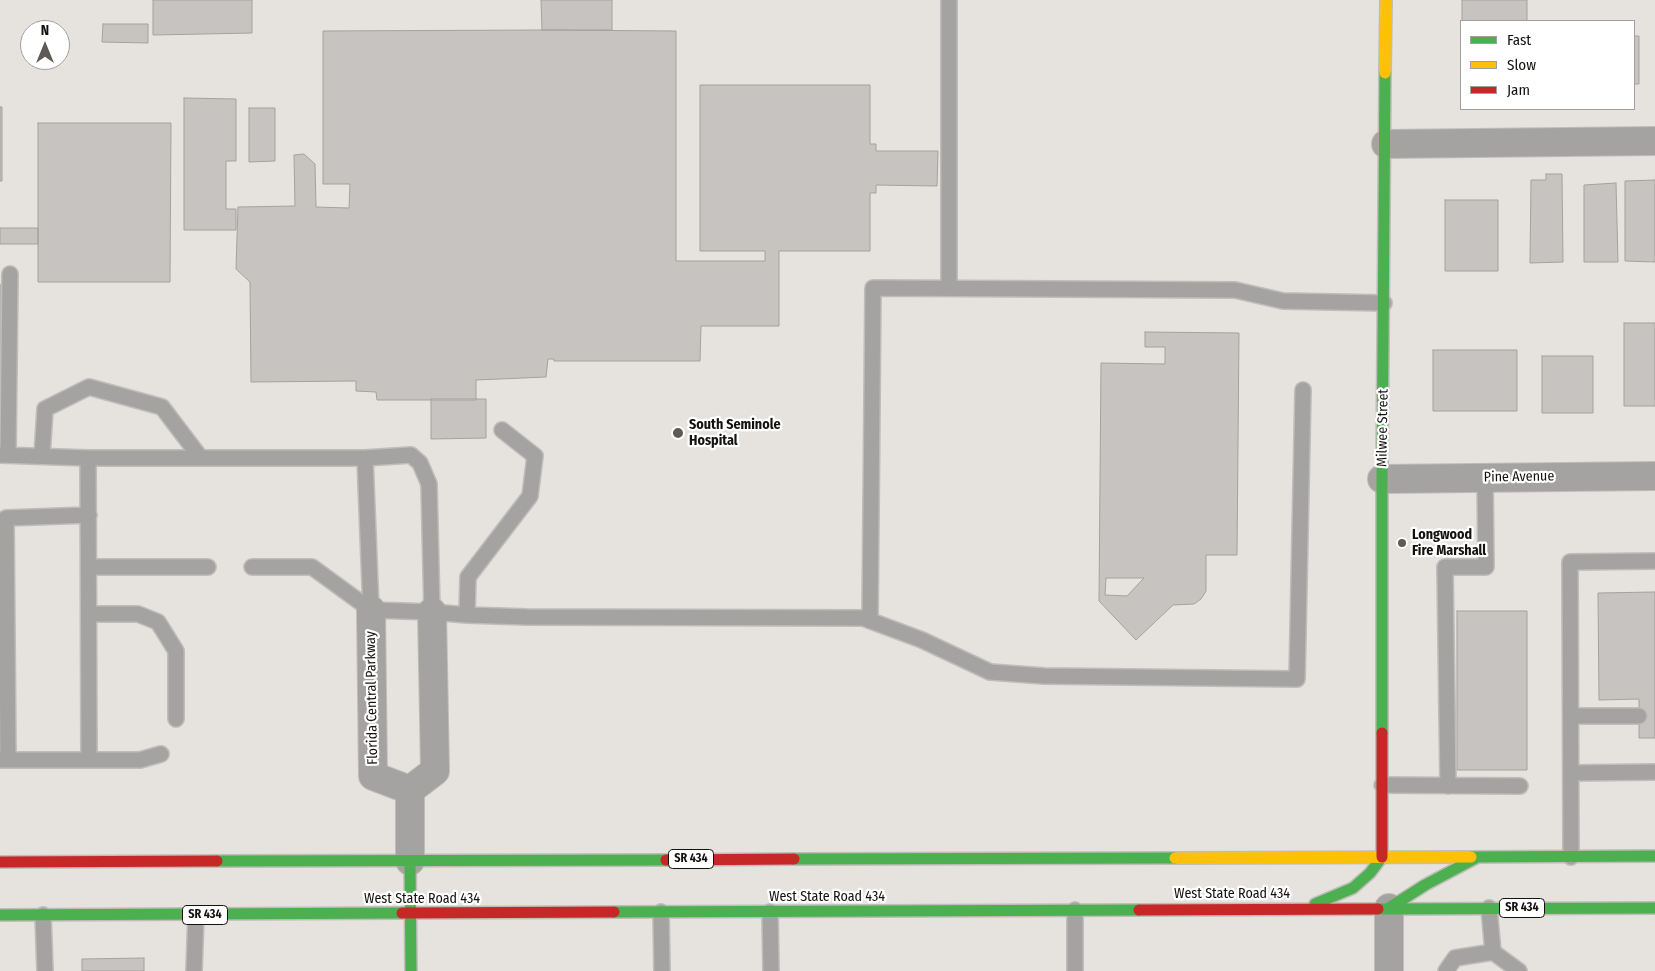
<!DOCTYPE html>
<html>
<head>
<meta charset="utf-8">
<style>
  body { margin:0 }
  #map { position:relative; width:1655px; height:971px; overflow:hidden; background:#e6e2de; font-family:"Fira Sans Condensed",sans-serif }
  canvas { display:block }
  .legend { position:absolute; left:1460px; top:20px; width:175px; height:90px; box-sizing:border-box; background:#fff; border:1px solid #a1a09f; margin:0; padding:6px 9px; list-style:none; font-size:15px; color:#14120f }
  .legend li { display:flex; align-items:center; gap:10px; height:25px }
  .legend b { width:25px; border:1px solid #a1a09f }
  .north { position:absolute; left:20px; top:20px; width:50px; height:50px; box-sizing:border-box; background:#fff; border:1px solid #a1a09f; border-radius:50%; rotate:0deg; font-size:14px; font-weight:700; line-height:20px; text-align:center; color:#14120f }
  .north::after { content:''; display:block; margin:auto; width:18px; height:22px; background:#5e5b57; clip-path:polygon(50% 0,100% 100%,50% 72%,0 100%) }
</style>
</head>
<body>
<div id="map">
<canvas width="1655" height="971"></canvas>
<ul class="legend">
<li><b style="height:6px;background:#4caf50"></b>Fast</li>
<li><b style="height:6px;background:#ffc107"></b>Slow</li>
<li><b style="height:6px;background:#c62828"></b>Jam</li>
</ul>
<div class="north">N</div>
</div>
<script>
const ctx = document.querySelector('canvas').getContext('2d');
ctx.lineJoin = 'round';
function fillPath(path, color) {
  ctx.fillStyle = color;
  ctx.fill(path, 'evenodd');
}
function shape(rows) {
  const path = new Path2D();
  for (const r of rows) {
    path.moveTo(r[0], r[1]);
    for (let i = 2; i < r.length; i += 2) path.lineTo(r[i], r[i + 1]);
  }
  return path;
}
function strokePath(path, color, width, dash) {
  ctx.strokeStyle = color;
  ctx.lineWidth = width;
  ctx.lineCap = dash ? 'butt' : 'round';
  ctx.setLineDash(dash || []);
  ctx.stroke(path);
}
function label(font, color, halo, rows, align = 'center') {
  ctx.font = font + ' "Fira Sans Condensed",sans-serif';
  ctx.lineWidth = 4.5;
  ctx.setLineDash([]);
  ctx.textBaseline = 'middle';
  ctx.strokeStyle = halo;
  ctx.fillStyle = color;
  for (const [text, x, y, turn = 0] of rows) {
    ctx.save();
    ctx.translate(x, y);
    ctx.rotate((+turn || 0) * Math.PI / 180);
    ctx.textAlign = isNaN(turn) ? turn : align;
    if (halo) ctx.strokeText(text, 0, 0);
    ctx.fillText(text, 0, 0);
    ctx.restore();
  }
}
const building = shape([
  [153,0,252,0,252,33,153,35,153,0],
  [541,0,612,0,612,30,542,30,541,0],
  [1462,0,1527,0,1527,21,1462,21,1462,0],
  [103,24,148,24,148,43,102,42,103,24],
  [542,30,676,31,676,261,765,261,765,251,700,251,700,85,870,85,870,144,876,144,876,151,938,151,937,186,876,185,876,193,870,193,870,251,779,251,779,326,701,326,700,361,554,361,554,359,548,359,546,377,476,380,476,400,377,400,376,392,356,391,356,381,251,382,250,282,236,269,238,207,295,206,294,155,304,154,315,164,316,207,349,208,350,184,323,184,323,31,542,30],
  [1634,36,1639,36,1639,84,1634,84,1634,36],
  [184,98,236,99,236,161,226,161,226,209,236,209,236,230,184,230,184,98],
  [0,107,2,107,2,181,0,181,0,107],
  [249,108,275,108,275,161,249,162,249,108],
  [38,123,171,123,170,282,38,282,38,123],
  [1546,174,1562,174,1563,262,1530,263,1531,180,1546,180,1546,174],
  [1655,180,1655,262,1625,261,1625,181,1655,180],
  [1616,183,1618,262,1584,262,1584,185,1616,183],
  [1445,200,1498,200,1498,271,1445,271,1445,200],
  [0,228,38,228,38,244,0,244,0,228],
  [0,285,2,285,2,359,0,359,0,285],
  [1624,323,1655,323,1655,406,1624,406,1624,323],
  [1145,332,1239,333,1237,555,1206,555,1206,591,1201,599,1194,604,1173,605,1136,640,1099,601,1101,363,1165,364,1165,347,1145,347,1145,332],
  [1106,578,1144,578,1127,596,1105,595,1106,578],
  [1433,350,1517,350,1517,411,1433,411,1433,350],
  [1542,356,1593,356,1593,413,1542,413,1542,356],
  [431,399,486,399,486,438,431,439,431,399],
  [1655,592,1655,738,1639,738,1639,699,1599,700,1598,593,1655,592],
  [1457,611,1527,611,1527,770,1457,770,1457,611],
  [144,958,144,971,82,971,82,959,144,958]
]);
fillPath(building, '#c6c3c0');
strokePath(building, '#a4a19e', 1);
const lane = shape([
  [949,0,949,288],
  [0,455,88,458],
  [8,455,10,274],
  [42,456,45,409,89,387,162,407,200,457],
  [89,567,208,567],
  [252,567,312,567,371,610,432,612,467,615,527,617,863,618,922,640,990,672,1044,676,1297,679,1303,390],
  [371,610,365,458,411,455,420,463,429,484,432,612],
  [89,614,138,614,158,622,176,651,176,719],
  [467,615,468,577,530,496,535,456,502,430],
  [870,621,873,288,1235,290,1283,301,1384,303],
  [1571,716,1639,716],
  [0,760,140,760,161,754],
  [8,760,6,518,89,515],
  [89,760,88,458,365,458],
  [1571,773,1655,772],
  [1382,785,1520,786],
  [1448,786,1445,567,1486,567,1485,478],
  [1571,857,1570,562,1655,561],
  [1489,908,1493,952,1519,971],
  [1075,910,1075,971],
  [661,912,662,971],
  [770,912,771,971],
  [43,915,45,971],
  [194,971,196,915],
  [1446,971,1455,958,1493,952]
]);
const street = shape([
  [1386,144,1655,141],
  [1382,479,1655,476],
  [371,610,373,776,410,790],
  [410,790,435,771,432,612],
  [410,790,410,861],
  [1389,971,1389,908]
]);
const fast = shape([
  [1382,733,1382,479,1385,73],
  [1471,857,1655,856],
  [794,859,1175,858],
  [217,861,666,860],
  [410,861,411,971],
  [1315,904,1353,888,1370,873,1382,857],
  [1389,908,1425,885,1476,858],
  [1378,909,1655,908],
  [614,912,1139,910],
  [0,915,402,913]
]);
const slow = shape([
  [1385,73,1386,0],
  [1175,858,1471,857]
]);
const jam = shape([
  [1382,733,1382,857],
  [666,860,794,859],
  [0,862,217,861],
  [1139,910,1378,909],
  [402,913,614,912]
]);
strokePath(lane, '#bfbdba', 18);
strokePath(street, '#bfbdba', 30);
strokePath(fast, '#bfbdba', 14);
strokePath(slow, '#bfbdba', 14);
strokePath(jam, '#bfbdba', 14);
strokePath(lane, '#a5a3a2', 15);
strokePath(street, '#a5a3a2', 28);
strokePath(fast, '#4caf50', 11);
strokePath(slow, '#ffc107', 11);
strokePath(jam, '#c62828', 11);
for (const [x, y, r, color] of [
  [678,433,6,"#5e5b57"],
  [1402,543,5,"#5e5b57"]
]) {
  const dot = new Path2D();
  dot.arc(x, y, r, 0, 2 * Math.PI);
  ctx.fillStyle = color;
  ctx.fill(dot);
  strokePath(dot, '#fff', 2);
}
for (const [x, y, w] of [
  [691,859,45],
  [1522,908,45],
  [205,915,45]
]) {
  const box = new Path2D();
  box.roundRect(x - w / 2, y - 9.5, w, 19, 4);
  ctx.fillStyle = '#fff';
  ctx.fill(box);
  strokePath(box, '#14120f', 1);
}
label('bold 12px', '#14120f', null, [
  ["SR 434",691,859],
  ["SR 434",1522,908],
  ["SR 434",205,915]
]);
label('bold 14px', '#14120f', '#fff', [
  ["South Seminole",689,425],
  ["Hospital",689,441],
  ["Longwood",1412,535],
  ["Fire Marshall",1412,551]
], 'left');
label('14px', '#14120f', '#fff', [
  ["Milwee Street",1383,428,-89],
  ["Pine Avenue",1519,477,-1],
  ["Florida Central Parkway",372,698,-91],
  ["West State Road 434",1232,894],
  ["West State Road 434",827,897],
  ["West State Road 434",422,899]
]);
</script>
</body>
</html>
